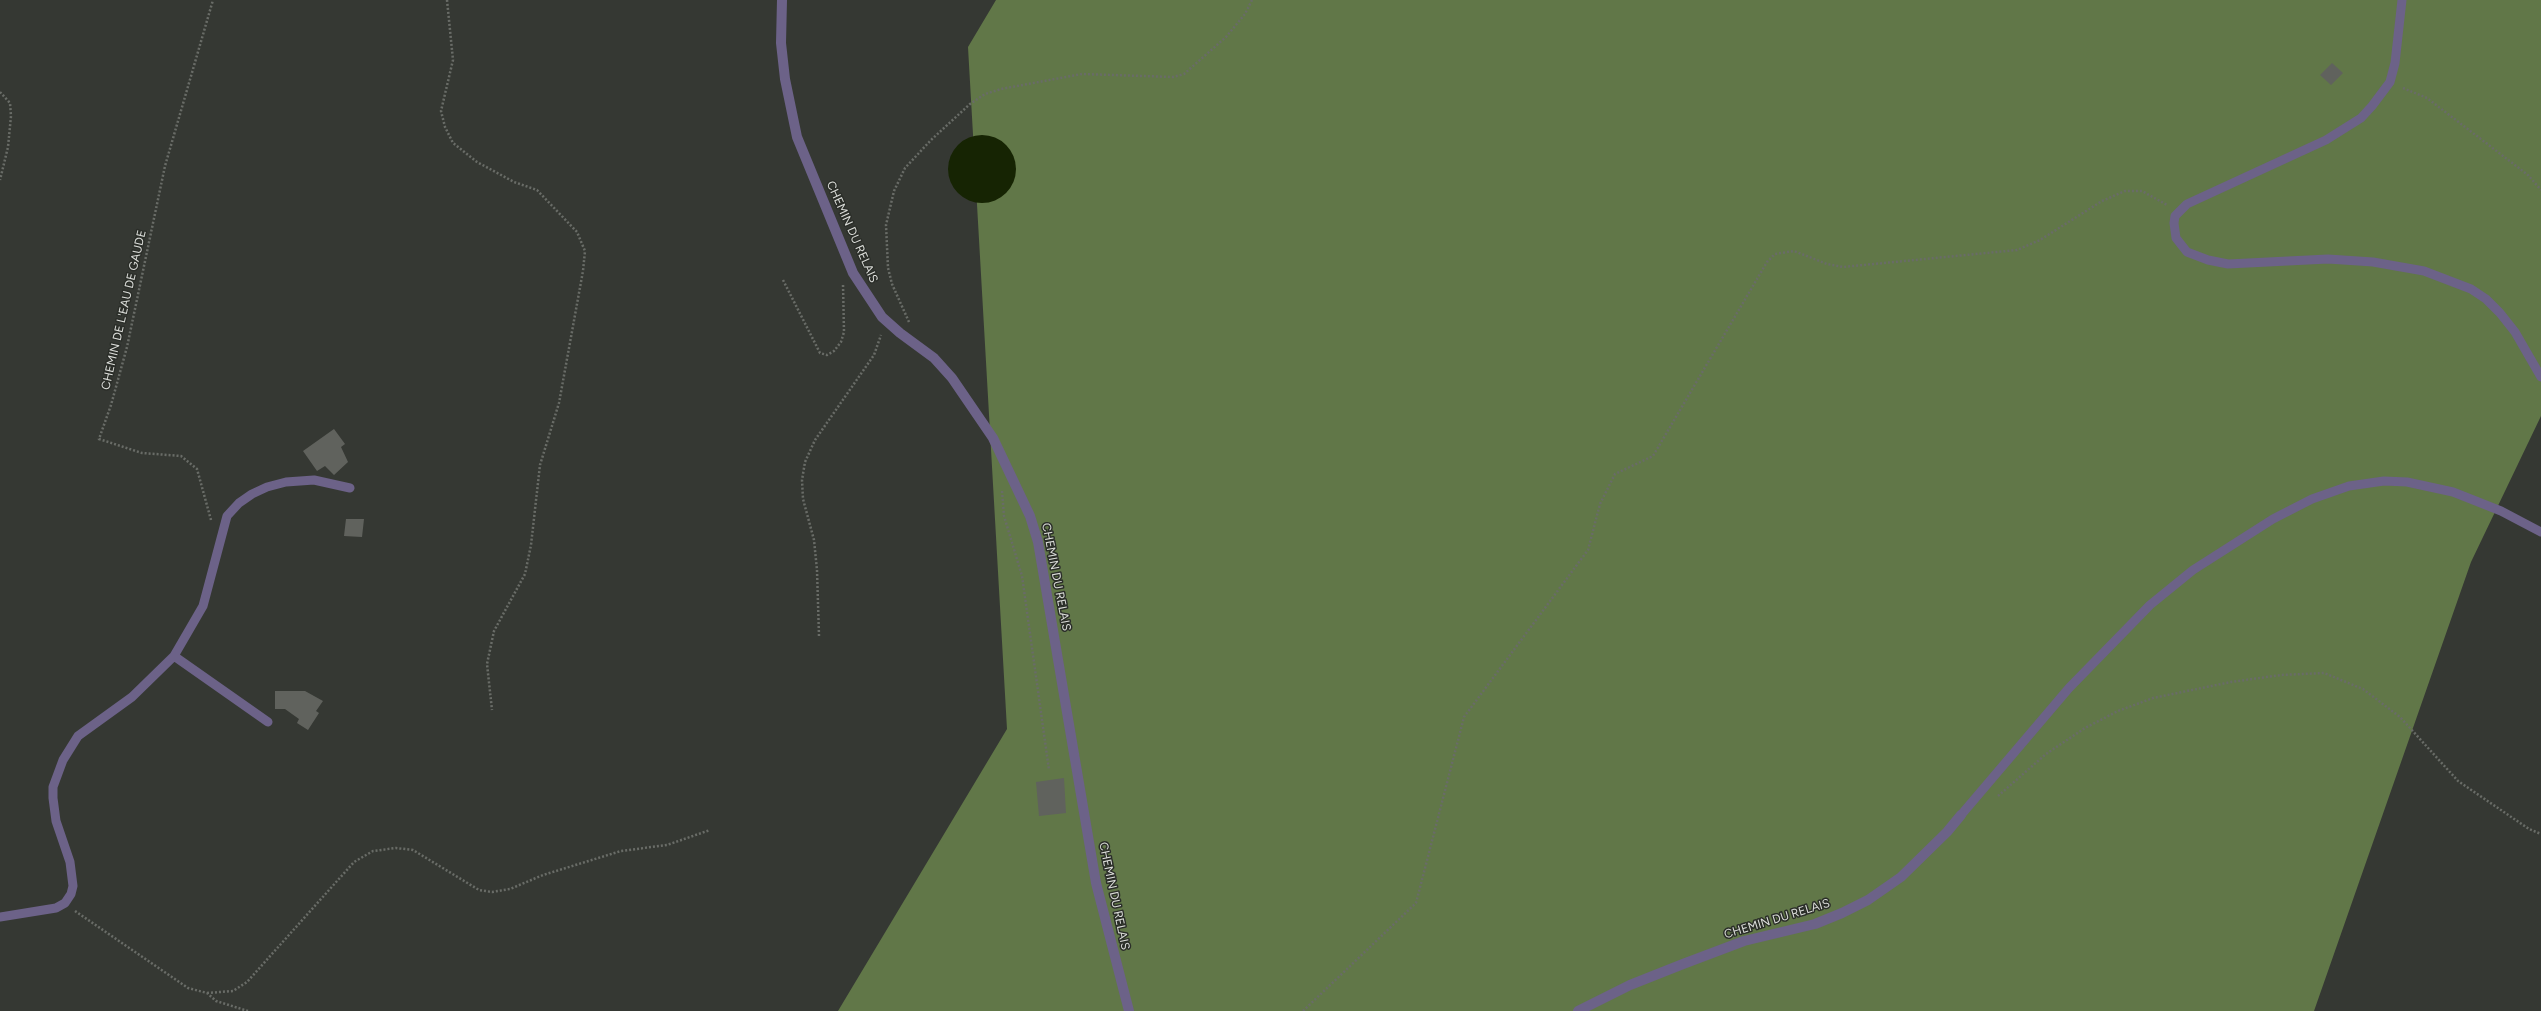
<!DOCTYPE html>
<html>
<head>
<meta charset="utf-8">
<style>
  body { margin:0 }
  canvas { display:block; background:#353833 }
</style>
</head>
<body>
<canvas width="2541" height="1011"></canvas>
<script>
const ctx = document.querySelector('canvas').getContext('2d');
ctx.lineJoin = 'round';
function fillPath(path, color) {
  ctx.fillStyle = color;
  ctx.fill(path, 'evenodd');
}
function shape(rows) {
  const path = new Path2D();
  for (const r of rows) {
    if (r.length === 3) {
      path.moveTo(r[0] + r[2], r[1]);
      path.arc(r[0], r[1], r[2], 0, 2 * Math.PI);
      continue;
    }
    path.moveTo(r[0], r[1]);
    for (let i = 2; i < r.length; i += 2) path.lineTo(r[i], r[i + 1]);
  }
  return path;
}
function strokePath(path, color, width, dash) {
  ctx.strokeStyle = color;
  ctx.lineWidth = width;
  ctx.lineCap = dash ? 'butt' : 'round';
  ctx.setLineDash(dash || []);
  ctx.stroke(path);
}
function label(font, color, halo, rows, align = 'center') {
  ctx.font = font + ' Figtree,sans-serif';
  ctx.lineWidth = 3;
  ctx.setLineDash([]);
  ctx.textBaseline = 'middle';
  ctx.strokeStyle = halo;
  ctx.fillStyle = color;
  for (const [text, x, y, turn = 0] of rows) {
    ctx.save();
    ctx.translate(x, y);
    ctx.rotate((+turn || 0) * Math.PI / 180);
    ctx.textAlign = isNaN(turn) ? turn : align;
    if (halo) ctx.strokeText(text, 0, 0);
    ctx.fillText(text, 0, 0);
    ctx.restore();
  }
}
fillPath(shape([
  [996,0,2541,0,2541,416,2471,562,2314,1011,838,1011,1007,729,968,47]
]), '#617748');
fillPath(shape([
  [982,169,34]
]), '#162403');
fillPath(shape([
  [2332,63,2343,73,2331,85,2320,75],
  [334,429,345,444,341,447,348,462,334,475,325,466,317,471,303,451],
  [346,519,364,519,362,537,344,536],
  [275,691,305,691,323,701,316,711,319,713,308,730,297,723,299,719,285,709,275,709],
  [1064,778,1066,813,1039,816,1036,782]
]), '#60625d');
strokePath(shape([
  [447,0,453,60,441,111,445,127,453,143,477,162,514,182,537,190,577,232,585,251,583,271,559,403,540,465,531,545,525,574,494,631,487,664,492,710],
  [2403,88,2427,98,2528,175,2541,190],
  [0,92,10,103,11,116,8,147,0,180],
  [783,280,820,353,827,355,834,351,841,342,844,332,843,284],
  [909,322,892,284,888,268,886,225,894,191,905,168,931,140,970,104,985,94,1001,89,1082,74,1173,77,1184,74,1226,37,1245,14,1252,0],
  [1002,491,1004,516,1022,576,1049,770],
  [211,520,197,469,181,456,142,453,99,439,111,405,127,347,165,166,213,0],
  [819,636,817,570,814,540,803,499,802,480,805,462,815,440,874,355,881,335],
  [1998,796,2046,754,2085,728,2118,711,2153,698,2231,682,2281,675,2324,673,2363,689,2400,717,2458,781,2529,829,2541,834],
  [75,911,188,988,207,993,216,1001,248,1011],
  [207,993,233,991,247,982,354,862,373,851,396,848,413,850,479,890,492,892,510,889,543,875,621,851,667,845,710,830],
  [1303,1011,1416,903,1464,717,1588,550,1600,504,1615,474,1653,456,1767,262,1775,254,1794,251,1827,264,1843,267,2017,250,2040,240,2102,201,2125,191,2142,191,2167,205]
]), '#696c67', 2.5, [2, 2]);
strokePath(shape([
  [2402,0,2395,63,2390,82,2372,106,2361,118,2326,140,2187,204,2175,216,2174,223,2176,238,2187,252,2208,260,2228,264,2328,259,2373,262,2424,271,2471,289,2486,299,2500,313,2515,332,2541,377],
  [174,656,268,722],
  [1961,815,2069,688,2150,605,2193,570,2273,519,2312,499,2349,486,2384,481,2407,482,2453,492,2501,511,2541,532],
  [0,917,56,908,65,903,71,894,73,886,70,862,56,821,53,798,53,787,63,760,78,736,132,697,174,656,203,606,227,516,239,503,252,494,267,487,286,482,314,480,350,488]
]), '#6c6288', 9);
strokePath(shape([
  [782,0,781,43,785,79,797,137,853,273,882,317,900,333,934,358,952,378,993,438,1030,516,1038,542,1096,883,1129,1011],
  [1578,1011,1630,985,1683,964,1744,941,1815,924,1842,913,1868,900,1901,877,1947,832,1961,815]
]), '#6c6288', 10);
label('12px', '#dbddd9', '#2b2e29', [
  ["CHEMIN DU RELAIS",852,232,66],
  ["CHEMIN DE L'EAU DE GAUDE",124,310,-77],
  ["CHEMIN DU RELAIS",1056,577,79],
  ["CHEMIN DU RELAIS",1114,896,78],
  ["CHEMIN DU RELAIS",1777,919,-17]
]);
</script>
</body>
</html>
